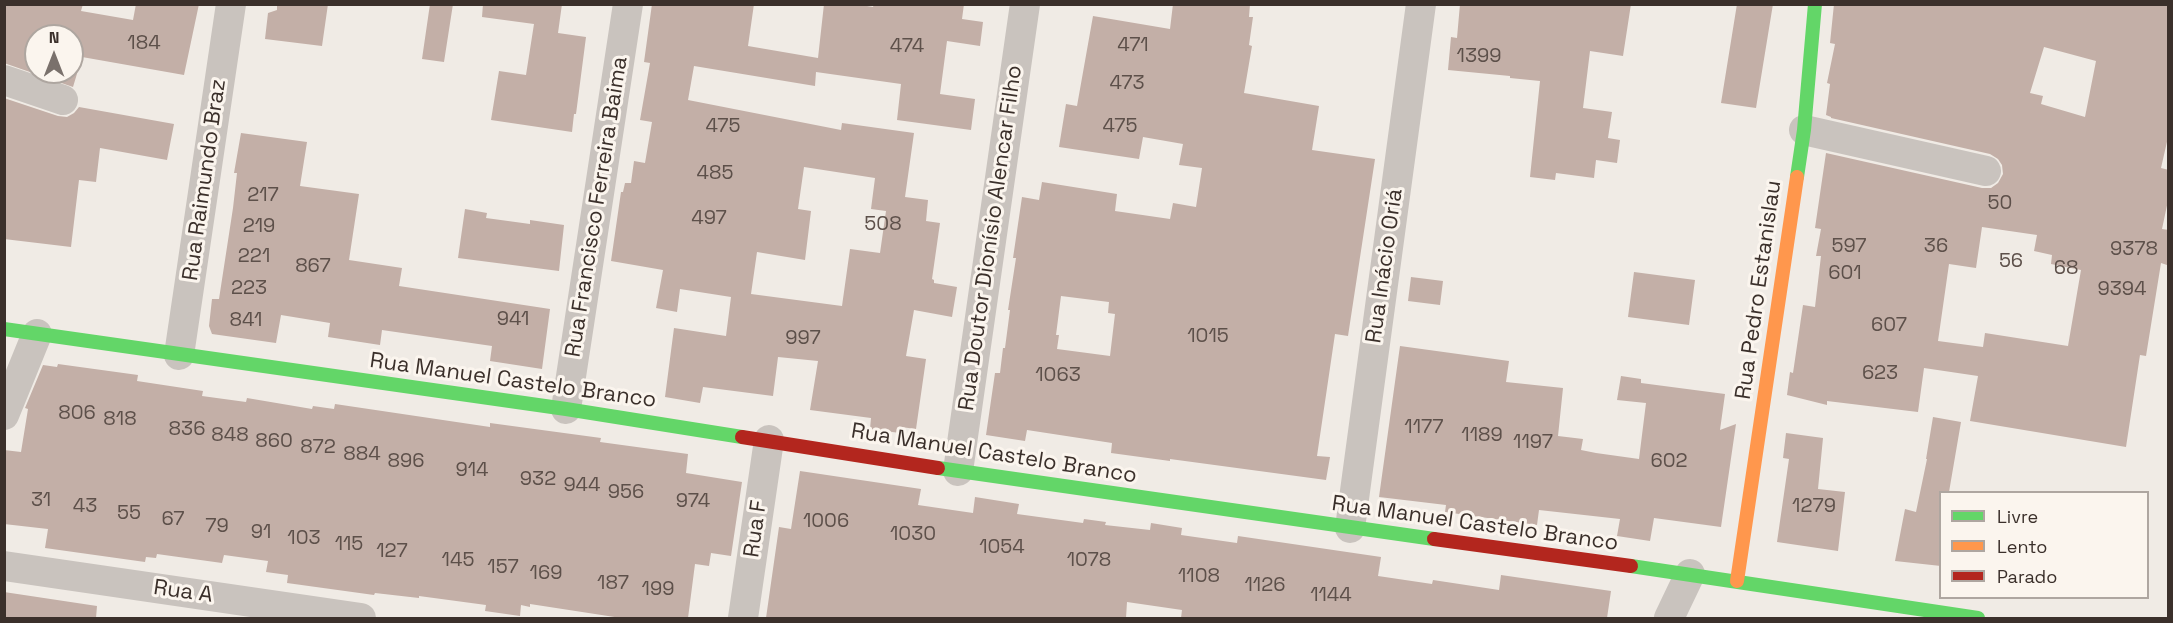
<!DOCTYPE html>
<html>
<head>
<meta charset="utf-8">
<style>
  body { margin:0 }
  #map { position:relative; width:2173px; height:623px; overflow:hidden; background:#f0ebe5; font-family:"Space Grotesk",sans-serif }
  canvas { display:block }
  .frame { position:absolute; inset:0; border:6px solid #3b302b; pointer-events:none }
  .legend { position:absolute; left:1939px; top:491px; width:210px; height:108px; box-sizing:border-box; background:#fbf5ee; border:2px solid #aea6a0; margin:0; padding:8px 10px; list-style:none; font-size:18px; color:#3b302b }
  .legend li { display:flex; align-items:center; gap:12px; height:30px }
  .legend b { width:30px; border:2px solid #aea6a0 }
  .north { position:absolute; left:24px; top:24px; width:60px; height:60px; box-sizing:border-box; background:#fbf5ee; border:2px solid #aea6a0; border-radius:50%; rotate:0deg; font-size:16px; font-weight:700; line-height:24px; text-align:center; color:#3b302b }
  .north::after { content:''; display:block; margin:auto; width:21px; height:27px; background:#7a716c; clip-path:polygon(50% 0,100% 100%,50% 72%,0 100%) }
</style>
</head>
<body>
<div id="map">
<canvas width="2173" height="623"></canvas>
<div class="frame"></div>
<ul class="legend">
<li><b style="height:8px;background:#63d668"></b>Livre</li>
<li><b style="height:8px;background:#ff974d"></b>Lento</li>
<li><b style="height:8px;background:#b3261e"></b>Parado</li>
</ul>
<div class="north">N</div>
</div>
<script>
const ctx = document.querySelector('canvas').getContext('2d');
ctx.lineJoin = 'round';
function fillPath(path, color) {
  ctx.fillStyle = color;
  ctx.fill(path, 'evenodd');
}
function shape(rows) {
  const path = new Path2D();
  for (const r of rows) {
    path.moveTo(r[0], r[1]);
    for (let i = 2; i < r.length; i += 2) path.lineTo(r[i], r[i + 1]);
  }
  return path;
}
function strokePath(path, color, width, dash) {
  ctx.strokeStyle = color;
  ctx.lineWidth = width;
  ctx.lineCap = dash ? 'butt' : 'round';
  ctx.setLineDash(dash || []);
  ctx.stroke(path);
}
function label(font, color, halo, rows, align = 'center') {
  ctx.font = font + ' "Space Grotesk",sans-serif';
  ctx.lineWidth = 6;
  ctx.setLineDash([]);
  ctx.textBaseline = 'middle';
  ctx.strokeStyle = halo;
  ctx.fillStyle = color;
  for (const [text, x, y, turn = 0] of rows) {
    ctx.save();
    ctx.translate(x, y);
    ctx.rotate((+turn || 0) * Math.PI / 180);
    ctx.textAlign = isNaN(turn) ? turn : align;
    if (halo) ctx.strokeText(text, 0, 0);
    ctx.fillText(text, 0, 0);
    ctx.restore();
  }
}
fillPath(shape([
  [4,4,83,4,81,11,133,20,136,4,199,4,184,75,82,57,73,87,4,63],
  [36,36,72,36,72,72,36,72],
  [277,4,328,4,322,46,265,39,268,13,277,10],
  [430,4,453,4,444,62,422,59],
  [483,4,562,4,558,33,586,37,576,114,574,114,572,132,491,120,499,71,526,75,534,24,482,17],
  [652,4,754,4,748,46,818,58,824,4,855,4,873,7,874,4,964,4,962,19,983,22,980,46,947,41,940,94,975,99,971,130,897,120,901,84,816,72,815,86,694,66,688,100,841,130,842,123,914,133,905,197,928,200,926,221,940,223,932,279,934,280,934,283,957,287,952,317,914,310,906,356,926,359,916,429,901,427,900,433,870,429,871,418,810,410,818,361,778,357,773,396,703,387,700,403,665,397,674,328,726,336,731,297,680,289,677,312,656,308,663,270,611,261,621,192,623,192,625,183,631,183,634,161,645,163,652,122,640,120,650,63,644,62],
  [804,167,875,178,871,209,886,211,880,253,850,249,842,306,751,294,757,252,805,260,811,211,798,209],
  [1173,4,1250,4,1249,17,1253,17,1249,45,1252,46,1244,93,1319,106,1312,150,1375,159,1348,336,1335,334,1317,456,1330,457,1326,480,1170,459,1170,461,1111,453,1112,443,1027,430,1025,441,986,435,995,373,1000,373,1003,348,1005,348,1010,310,1008,310,1016,258,1013,258,1022,197,1039,200,1042,182,1117,194,1115,211,1170,219,1173,203,1196,207,1202,168,1179,165,1183,144,1143,137,1139,159,1059,147,1066,104,1077,106,1093,16,1170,29],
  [1061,296,1109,302,1108,313,1115,314,1110,356,1057,349,1059,335,1056,335],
  [1460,4,1631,4,1623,56,1590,51,1583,108,1612,112,1608,138,1620,140,1617,163,1596,160,1594,178,1556,173,1555,180,1530,177,1540,81,1510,78,1510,76,1448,70,1451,37,1457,38],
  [1737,4,1773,4,1756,108,1721,103],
  [1834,4,2169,6,2169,133,2161,168,2169,170,2169,196,2162,229,2169,230,2167,265,2161,263,2146,356,2140,355,2126,447,1970,421,1978,376,1924,368,1918,412,1827,401,1827,405,1787,395,1790,372,1793,373,1803,305,1815,307,1821,256,1816,256,1821,229,1815,228,1826,153,1982,188,1991,188,1998,183,2003,174,2002,165,1998,159,1990,154,1831,118,1831,117,1826,115,1830,84,1827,83,1835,44,1830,43],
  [2044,47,2096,61,2085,117,2041,104,2043,96,2030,93],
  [1982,227,2037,235,2034,251,2052,255,2051,264,2081,270,2068,346,1985,333,1983,347,1938,341,1949,264,1976,268],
  [4,98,58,116,67,117,74,113,79,107,174,124,167,160,100,148,96,182,79,180,71,247,4,239],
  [241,133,307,142,300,186,359,194,349,260,402,268,399,286,550,309,542,369,490,361,492,346,382,330,380,345,328,337,330,323,281,315,276,343,212,334,209,326,212,299,219,299,233,208,237,173,234,173],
  [465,209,487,213,486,218,530,224,530,220,564,225,559,271,458,258],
  [1634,272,1695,280,1689,325,1628,317],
  [1411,277,1443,281,1440,305,1408,301],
  [1400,346,1509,361,1506,382,1563,388,1558,436,1583,439,1581,450,1596,453,1639,459,1646,403,1617,400,1621,376,1641,379,1641,383,1725,394,1720,430,1736,424,1721,527,1654,518,1650,541,1617,536,1620,519,1539,510,1537,525,1445,512,1446,505,1379,497],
  [58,364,138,375,137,381,203,391,202,396,246,402,247,398,312,409,313,406,334,409,335,404,490,427,490,423,601,438,600,442,688,454,686,473,742,482,731,556,711,553,709,566,695,564,688,618,621,618,530,604,530,607,521,605,520,616,485,611,486,605,419,596,419,598,375,593,374,595,287,583,288,575,266,572,268,561,224,555,222,563,157,554,156,558,146,557,145,562,45,548,48,529,4,524,4,450,21,452,28,409,25,408,43,365,57,367],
  [1933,417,1961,422,1949,492,1941,492,1941,566,1895,561,1905,509,1916,512,1927,459,1926,459],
  [1786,433,1823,438,1818,489,1845,492,1838,551,1777,542,1789,459,1783,458],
  [800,471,921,489,918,505,973,513,975,497,1019,504,1017,514,1083,523,1084,519,1106,522,1105,525,1150,530,1151,523,1182,528,1181,535,1237,543,1238,536,1381,557,1378,576,1432,584,1433,580,1499,590,1501,575,1611,591,1607,618,1181,618,1182,610,1127,602,1126,618,766,618,779,527,791,529],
  [4,592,97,606,96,618,4,618]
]), '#c3afa7');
strokePath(shape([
  [4,80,63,100],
  [1804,130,1986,171],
  [179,355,231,4],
  [566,409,628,4],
  [4,415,37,334],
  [958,471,1025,4],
  [1350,528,1421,4],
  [4,566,361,618],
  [743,618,769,440],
  [1669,618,1690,574]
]), '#c9c3be', 30);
strokePath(shape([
  [1797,177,1804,130,1815,4],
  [4,329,566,409,742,437],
  [938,468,1434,539],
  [1631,566,1978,618]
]), '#63d668', 14);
strokePath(shape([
  [1737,581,1797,177]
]), '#ff974d', 14);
strokePath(shape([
  [742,437,938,468],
  [1434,539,1631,566]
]), '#b3261e', 14);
label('20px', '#5d504a', null, [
  ["184",144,44],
  ["471",1133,46],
  ["474",907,47],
  ["1399",1479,57],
  ["473",1127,84],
  ["475",723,127],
  ["475",1120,127],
  ["485",715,174],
  ["217",263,196],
  ["50",2000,204],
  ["497",709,219],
  ["508",883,225],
  ["219",259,227],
  ["597",1849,247],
  ["36",1936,247],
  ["9378",2134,250],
  ["221",254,257],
  ["56",2011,262],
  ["867",313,267],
  ["68",2066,269],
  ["601",1845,274],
  ["223",249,289],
  ["9394",2122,290],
  ["941",513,320],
  ["841",246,321],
  ["607",1889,326],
  ["1015",1208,337],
  ["997",803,339],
  ["623",1880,374],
  ["1063",1058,376],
  ["806",77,414],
  ["818",120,420],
  ["1177",1424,428],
  ["836",187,430],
  ["848",230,436],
  ["1189",1482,436],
  ["860",274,442],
  ["1197",1533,443],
  ["872",318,448],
  ["884",362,455],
  ["896",406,462],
  ["602",1669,462],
  ["914",472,471],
  ["932",538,480],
  ["944",582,486],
  ["956",626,493],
  ["31",41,501],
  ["974",693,502],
  ["43",85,507],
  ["1279",1814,507],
  ["55",129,514],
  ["67",173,520],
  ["1006",826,522],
  ["79",217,527],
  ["91",261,533],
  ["1030",913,535],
  ["103",304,539],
  ["115",349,545],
  ["1054",1002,548],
  ["127",392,552],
  ["145",458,561],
  ["1078",1089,561],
  ["157",503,568],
  ["169",546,574],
  ["1108",1199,577],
  ["187",613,584],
  ["1126",1265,586],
  ["199",658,590],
  ["1144",1331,596]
]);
label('22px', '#3b302b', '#fbf5ee', [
  ["Rua Raimundo Braz",205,180,-82],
  ["Rua Francisco Ferreira Baima",597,207,-81],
  ["Rua Doutor Dionísio Alencar Filho",991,238,-82],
  ["Rua Inácio Oriá",1385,266,-82],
  ["Rua Pedro Estanislau",1759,290,-82],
  ["Rua Manuel Castelo Branco",513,381,8],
  ["Rua Manuel Castelo Branco",994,454,9],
  ["Rua Manuel Castelo Branco",1475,524,8],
  ["Rua F",756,529,-82],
  ["Rua A",183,592,8]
]);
</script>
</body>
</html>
